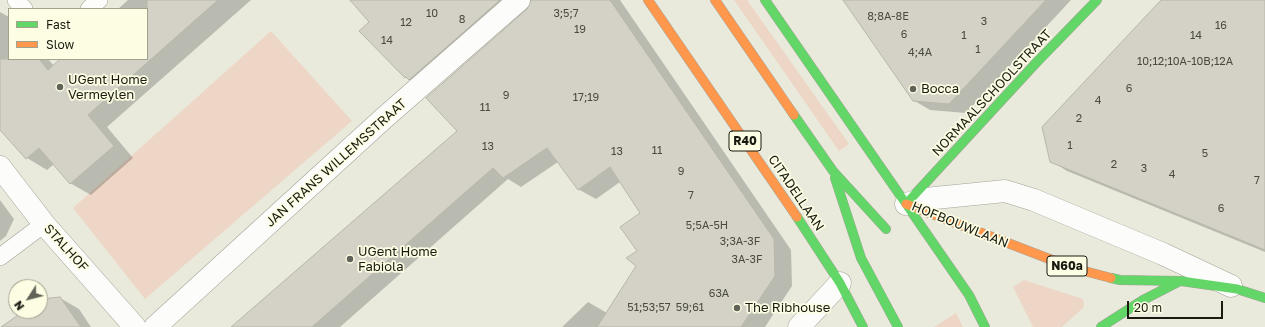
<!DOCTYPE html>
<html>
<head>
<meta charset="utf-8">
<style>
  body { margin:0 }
  #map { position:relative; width:1265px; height:327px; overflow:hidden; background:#e9eadc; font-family:"Golos Text",sans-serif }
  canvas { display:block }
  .legend { position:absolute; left:8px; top:8px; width:140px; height:52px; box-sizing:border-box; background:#fcfde3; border:1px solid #a2a28f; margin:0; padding:5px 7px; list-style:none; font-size:12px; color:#1a1a11 }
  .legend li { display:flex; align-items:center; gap:8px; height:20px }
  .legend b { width:20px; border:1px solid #a2a28f }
  .north { position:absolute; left:8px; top:279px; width:40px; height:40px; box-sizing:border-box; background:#fcfde3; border:1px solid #a2a28f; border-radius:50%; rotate:234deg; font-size:11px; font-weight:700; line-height:16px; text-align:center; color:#1a1a11 }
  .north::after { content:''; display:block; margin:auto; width:14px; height:18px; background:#626358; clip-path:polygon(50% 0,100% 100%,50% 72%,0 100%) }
  .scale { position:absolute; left:1127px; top:301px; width:96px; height:18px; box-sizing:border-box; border:2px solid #1a1a11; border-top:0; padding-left:5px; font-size:12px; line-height:14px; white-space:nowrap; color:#1a1a11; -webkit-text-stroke:3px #fcfde3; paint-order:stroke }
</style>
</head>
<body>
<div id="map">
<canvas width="1265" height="327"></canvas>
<ul class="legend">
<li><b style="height:5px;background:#63d668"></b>Fast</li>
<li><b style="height:5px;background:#ff974d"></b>Slow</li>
</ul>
<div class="north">N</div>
<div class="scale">20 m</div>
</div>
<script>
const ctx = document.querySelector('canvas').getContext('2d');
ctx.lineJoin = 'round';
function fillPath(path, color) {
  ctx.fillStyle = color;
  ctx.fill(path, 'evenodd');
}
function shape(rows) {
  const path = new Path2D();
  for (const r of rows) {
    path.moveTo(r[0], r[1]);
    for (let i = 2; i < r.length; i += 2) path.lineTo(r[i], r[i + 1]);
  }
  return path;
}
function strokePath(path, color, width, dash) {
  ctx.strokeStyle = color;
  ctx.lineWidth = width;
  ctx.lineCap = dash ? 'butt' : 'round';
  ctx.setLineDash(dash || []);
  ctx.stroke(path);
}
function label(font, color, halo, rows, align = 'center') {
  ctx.font = font + ' "Golos Text",sans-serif';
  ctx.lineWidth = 3.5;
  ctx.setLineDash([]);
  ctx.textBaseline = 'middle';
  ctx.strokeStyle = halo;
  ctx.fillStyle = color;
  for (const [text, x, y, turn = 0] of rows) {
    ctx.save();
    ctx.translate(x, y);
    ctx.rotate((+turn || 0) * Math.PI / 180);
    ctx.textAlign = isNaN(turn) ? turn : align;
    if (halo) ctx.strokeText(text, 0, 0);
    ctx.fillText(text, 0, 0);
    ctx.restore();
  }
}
fillPath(shape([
  [734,0,747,0,849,144,839,151],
  [271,31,352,121,145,299,73,208],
  [1024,280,1083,299,1084,307,1062,327,1033,327,1013,287],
  [956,313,963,327,934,327]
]), '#edd6c6');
fillPath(shape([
  [128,0,251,0,107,127,133,158,91,195,70,183,54,164,47,170,27,158,0,128,0,12,9,17,9,59,48,59,54,66,62,59,147,59,147,9,118,9],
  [367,0,528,0,422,87,405,77,370,22],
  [532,0,620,0,791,250,792,286,765,327,562,327,588,302,607,313,637,266,641,213,620,182,596,199,578,189,558,162,521,187,508,179,340,327,233,327,459,131],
  [845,0,1071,0,966,113,930,110,913,100],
  [1162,0,1265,0,1265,252,1067,171,1051,161],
  [0,200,14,219,6,236,0,241],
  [60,298,79,309,91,327,3,327,25,311,40,311,41,300]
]), '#0003');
const building = shape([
  [147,0,218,0,88,115,114,146,70,184,39,148,26,159,0,130,0,59,39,59,48,70,60,59,147,59,147,0],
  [350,0,500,0,409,80,406,77,405,78,359,31,369,22,350,0],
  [531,0,610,0,774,239,775,276,741,327,597,327,636,266,626,258,637,251,620,227,640,213,610,167,578,190,547,148,503,178,493,168,312,327,231,327,457,131,426,98,527,9,531,0],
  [843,0,1046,0,949,104,913,101,843,0],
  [1161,0,1265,0,1265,250,1050,162,1042,127,1161,0],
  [60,297,81,327,1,327,24,311,40,311,41,299,60,297]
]);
fillPath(building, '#d4d1c7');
strokePath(building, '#b8b6ab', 1);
const lane = shape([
  [16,0,24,9],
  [89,9,99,0],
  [0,257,44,224]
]);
const street = shape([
  [0,167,44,224,135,327],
  [906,204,925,199,1005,191,1034,200,1163,254,1231,286],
  [155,327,384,118,519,0],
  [799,327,840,283]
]);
const fast = shape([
  [765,0,969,295,985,327],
  [794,115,833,171,886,229],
  [835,178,861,258,898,327],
  [906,204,1035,64,1097,0],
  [797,217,840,283,863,327],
  [1111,278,1120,280,1181,281,1237,289,1265,298],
  [1101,327,1143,300,1178,282]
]);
const slow = shape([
  [648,0,797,217],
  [715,0,794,115],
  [906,204,1073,268,1111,278]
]);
strokePath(lane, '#a3a398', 18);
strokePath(street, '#a3a398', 23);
strokePath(fast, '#a3a398', 10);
strokePath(slow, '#a3a398', 10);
strokePath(lane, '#fcfcfa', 17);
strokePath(street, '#fcfcfa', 22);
strokePath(fast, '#63d668', 9);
strokePath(slow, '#ff974d', 9);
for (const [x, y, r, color] of [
  [60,87,4,"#626358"],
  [913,89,4,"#626358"],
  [350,259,4,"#626358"],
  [737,308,4,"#626358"]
]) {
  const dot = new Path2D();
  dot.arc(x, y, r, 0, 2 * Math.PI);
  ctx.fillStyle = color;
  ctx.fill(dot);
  strokePath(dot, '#fcfde3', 1.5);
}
label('11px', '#4a4a40', null, [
  ["10",432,14],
  ["3;5;7",566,14],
  ["8;8A-8E",888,17],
  ["8",462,20],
  ["3",984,22],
  ["12",406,23],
  ["16",1221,26],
  ["19",580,30],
  ["6",904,35],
  ["1",964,36],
  ["14",1196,36],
  ["14",387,41],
  ["1",978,50],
  ["4;4A",920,53],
  ["10;12;10A-10B;12A",1185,62],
  ["6",1129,89],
  ["9",506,96],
  ["17;19",586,98],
  ["4",1098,101],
  ["11",485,108],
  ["2",1079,119],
  ["1",1070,146],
  ["13",488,147],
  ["11",657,151],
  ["13",617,152],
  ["5",1205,154],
  ["2",1114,165],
  ["3",1144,169],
  ["9",681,172],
  ["4",1172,175],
  ["7",1257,181],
  ["7",691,196],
  ["6",1221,209],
  ["5;5A-5H",707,226],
  ["3;3A-3F",740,242],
  ["3A-3F",747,260],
  ["63A",719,294],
  ["51;53;57",649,308],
  ["59;61",690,308]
]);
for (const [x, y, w] of [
  [745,141,32],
  [1067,266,40]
]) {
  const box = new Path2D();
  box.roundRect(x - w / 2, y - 10, w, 20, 3);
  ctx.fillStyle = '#fcfde3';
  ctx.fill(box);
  strokePath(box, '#1a1a11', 1);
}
label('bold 12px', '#1a1a11', null, [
  ["R40",745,141],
  ["N60a",1067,266]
]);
label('13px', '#1a1a11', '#fcfde3', [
  ["UGent Home",68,80],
  ["Vermeylen",68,95],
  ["Bocca",921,89],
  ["UGent Home",358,252],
  ["Fabiola",358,267],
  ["The Ribhouse",745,308]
], 'left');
label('13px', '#1a1a11', '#fcfde3', [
  ["NORMAALSCHOOLSTRAAT",992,93,-47],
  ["JAN FRANS WILLEMSSTRAAT",336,163,-42],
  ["CITADELLAAN",796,193,56],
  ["HOFBOUWLAAN",960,225,22],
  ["STALHOF",66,248,48]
]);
</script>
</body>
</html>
